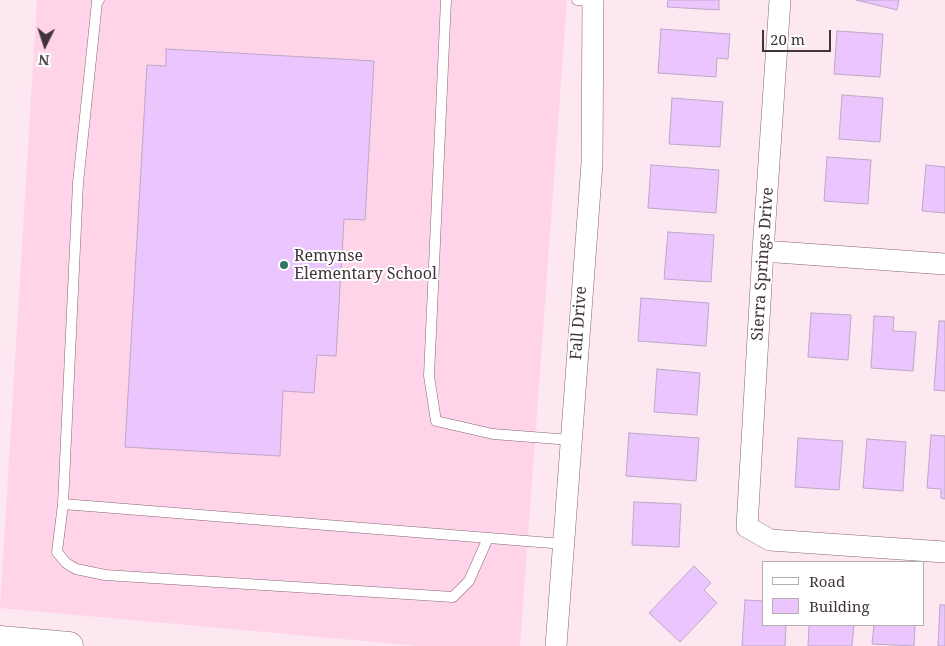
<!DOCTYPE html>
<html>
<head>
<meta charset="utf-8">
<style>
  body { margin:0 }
  #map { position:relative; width:945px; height:646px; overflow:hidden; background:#fde7f1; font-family:"Noto Serif",serif }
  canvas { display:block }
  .legend { position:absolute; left:762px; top:561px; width:162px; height:65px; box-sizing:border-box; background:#fff; border:1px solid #b3aeb1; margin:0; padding:6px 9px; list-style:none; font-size:15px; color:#42343b }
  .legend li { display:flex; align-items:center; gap:10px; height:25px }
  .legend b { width:25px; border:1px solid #b3aeb1 }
  .north { position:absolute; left:20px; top:20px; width:50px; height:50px; -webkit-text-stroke:4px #fff; paint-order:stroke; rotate:184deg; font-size:14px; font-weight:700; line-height:20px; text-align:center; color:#42343b }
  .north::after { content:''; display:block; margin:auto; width:18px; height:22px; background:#42343b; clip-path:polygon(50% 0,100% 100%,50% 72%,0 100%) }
  .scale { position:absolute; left:762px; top:30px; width:69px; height:22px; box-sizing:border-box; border:2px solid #42343b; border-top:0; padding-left:6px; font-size:15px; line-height:18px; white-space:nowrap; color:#42343b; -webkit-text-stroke:4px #fff; paint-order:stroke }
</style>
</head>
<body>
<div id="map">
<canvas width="945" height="646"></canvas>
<ul class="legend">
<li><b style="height:6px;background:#fff"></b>Road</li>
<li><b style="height:14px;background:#ebc5fe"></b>Building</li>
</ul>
<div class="north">N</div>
<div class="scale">20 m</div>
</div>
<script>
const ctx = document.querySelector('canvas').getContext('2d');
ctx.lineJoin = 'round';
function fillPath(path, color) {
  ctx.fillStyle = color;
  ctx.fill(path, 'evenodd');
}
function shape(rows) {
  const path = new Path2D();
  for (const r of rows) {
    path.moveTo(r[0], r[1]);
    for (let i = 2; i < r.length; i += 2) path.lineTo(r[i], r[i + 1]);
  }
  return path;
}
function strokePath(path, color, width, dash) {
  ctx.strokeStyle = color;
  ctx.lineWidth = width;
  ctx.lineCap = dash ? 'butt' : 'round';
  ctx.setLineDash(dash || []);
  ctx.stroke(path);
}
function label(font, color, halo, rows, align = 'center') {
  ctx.font = font + ' "Noto Serif",serif';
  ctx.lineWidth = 4;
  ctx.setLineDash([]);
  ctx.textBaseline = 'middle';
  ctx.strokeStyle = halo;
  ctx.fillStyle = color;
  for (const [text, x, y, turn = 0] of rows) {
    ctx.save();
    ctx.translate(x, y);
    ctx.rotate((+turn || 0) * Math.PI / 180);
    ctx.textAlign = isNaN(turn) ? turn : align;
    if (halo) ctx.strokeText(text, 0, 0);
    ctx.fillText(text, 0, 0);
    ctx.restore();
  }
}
fillPath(shape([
  [37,0,567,0,520,646,419,646,0,608]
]), '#ffd4e8');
const building = shape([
  [668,0,719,0,719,10,667,7,668,0],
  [856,0,899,0,897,10,856,0],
  [661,29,730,34,728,59,717,58,716,77,658,73,661,29],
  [837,31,883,34,880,77,834,74,837,31],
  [166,49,374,61,365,220,344,219,336,356,317,355,314,393,283,391,280,456,125,447,147,65,166,66,166,49],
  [842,95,883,98,880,142,839,139,842,95],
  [672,98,723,102,720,147,669,144,672,98],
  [827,157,871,160,868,204,824,201,827,157],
  [651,165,719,170,716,213,648,208,651,165],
  [926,165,945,167,945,213,922,211,926,165],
  [668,232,714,235,711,282,664,279,668,232],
  [641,298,709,303,706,346,638,341,641,298],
  [811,313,851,315,848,360,808,357,811,313],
  [874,316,894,317,893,331,916,332,913,371,871,368,874,316],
  [939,321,945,321,945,391,934,390,939,321],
  [657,369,700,373,697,415,654,412,657,369],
  [629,433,699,438,696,481,626,476,629,433],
  [931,435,945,436,945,499,941,498,941,489,927,488,931,435],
  [798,438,843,441,839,490,795,487,798,438],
  [867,439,906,442,903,491,863,488,867,439],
  [634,502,681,504,679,547,632,545,634,502],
  [694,566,711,583,704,590,717,603,680,642,649,613,694,566],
  [745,600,764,601,764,625,786,625,785,646,742,646,745,600],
  [940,605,945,605,945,646,938,646,940,605],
  [809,625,854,625,852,646,808,646,809,625],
  [874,625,915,625,914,646,872,644,874,625]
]);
fillPath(building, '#ebc5fe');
strokePath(building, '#bca9c5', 1);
const service = shape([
  [99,0,97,2,78,183,63,504,564,544],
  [446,0,429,376,436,421,493,434,571,440],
  [577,0,593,1],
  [63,504,57,552,66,563,76,569,105,575,453,597,469,581,488,538]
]);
const minor = shape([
  [780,0,763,251,747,527,770,540,945,552],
  [763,251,945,264],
  [556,646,592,163,593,0]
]);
const secondary = shape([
  [0,640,69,646]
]);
strokePath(service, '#856675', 11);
strokePath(minor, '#856675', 22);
strokePath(secondary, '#856675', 29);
strokePath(service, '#fff', 10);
strokePath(minor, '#fff', 21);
strokePath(secondary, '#fff', 28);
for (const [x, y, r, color] of [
  [284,265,5,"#317466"]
]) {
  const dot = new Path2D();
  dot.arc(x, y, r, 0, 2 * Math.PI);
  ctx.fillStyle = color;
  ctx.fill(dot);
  strokePath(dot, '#fff', 2);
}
label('16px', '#42343b', '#fff', [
  ["Remynse",294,256],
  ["Elementary School",294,274]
], 'left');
label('16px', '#42343b', '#fff', [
  ["Sierra Springs Drive",763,264,-86],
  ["Fall Drive",579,323,-86]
]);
</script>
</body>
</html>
